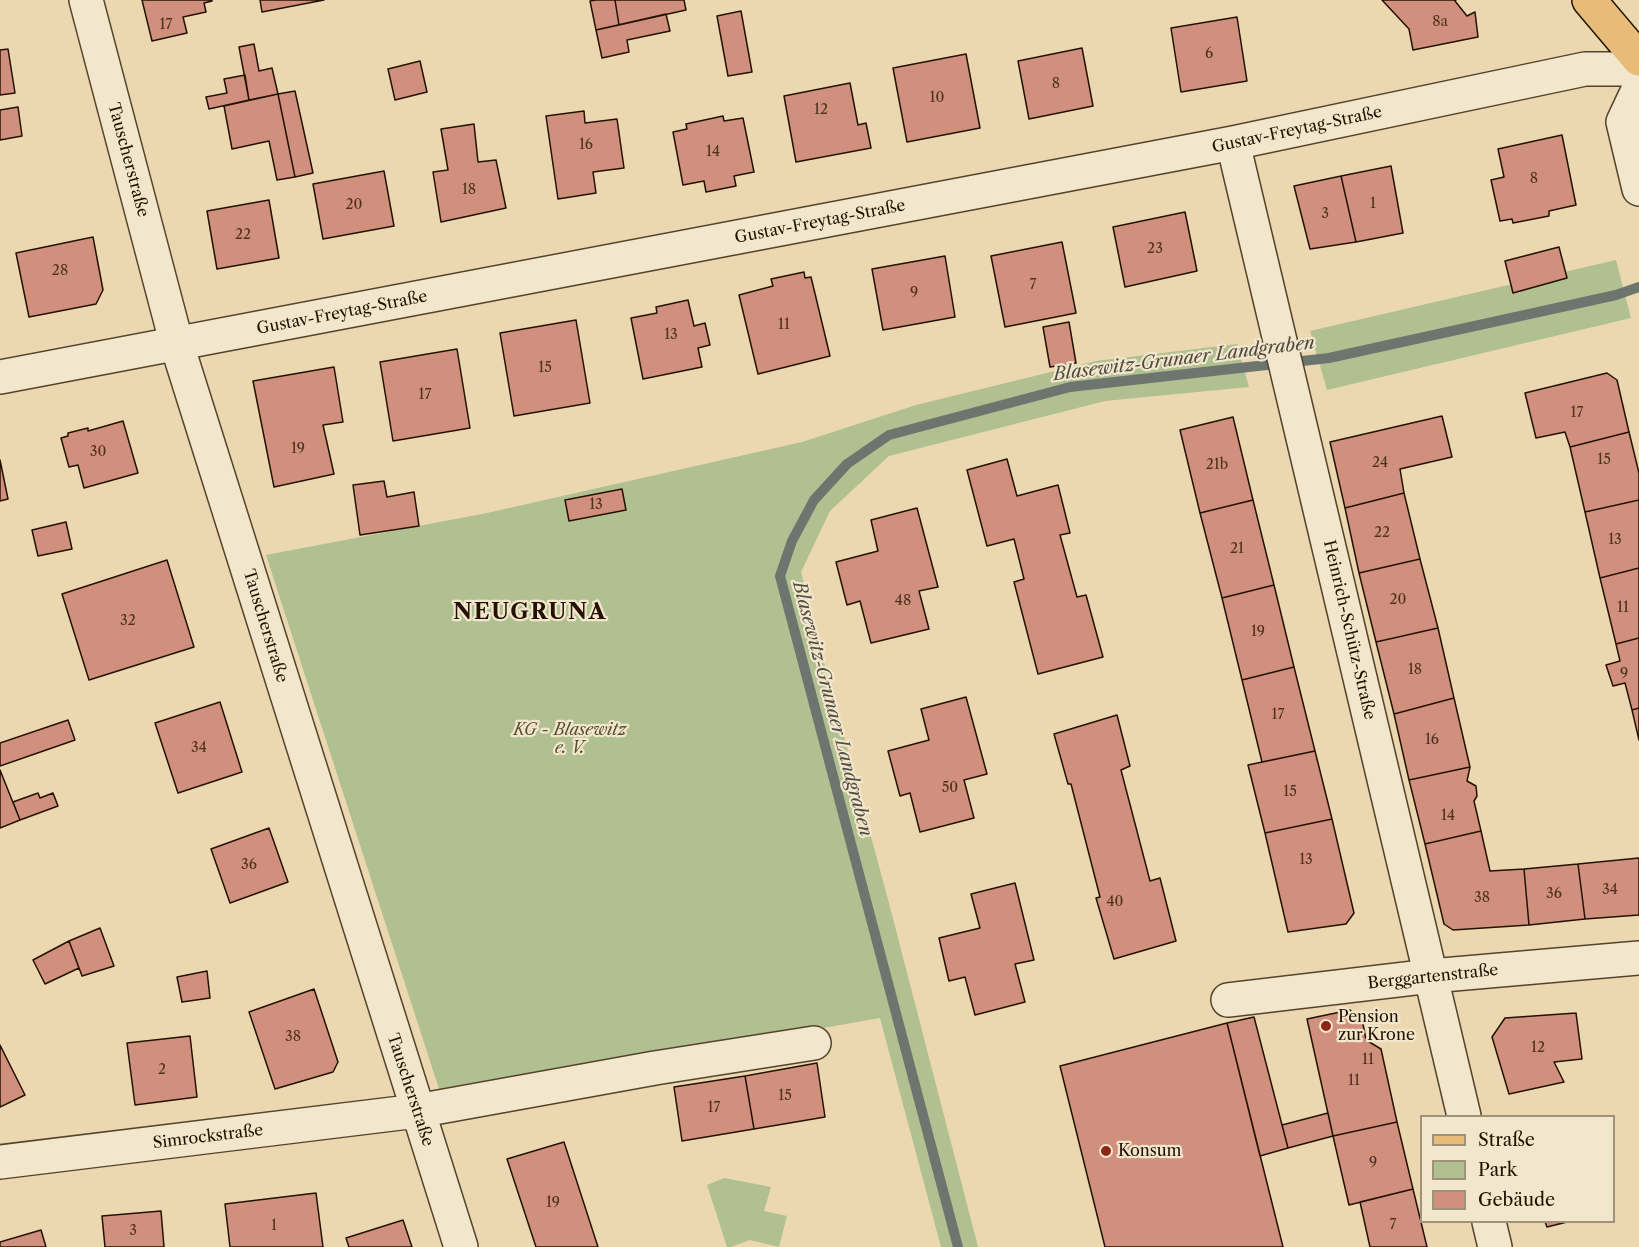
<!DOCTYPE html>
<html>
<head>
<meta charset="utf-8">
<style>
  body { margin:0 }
  #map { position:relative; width:1639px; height:1247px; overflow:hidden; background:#ebd8b0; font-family:"Libre Caslon Text",serif }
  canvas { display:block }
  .legend { position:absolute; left:1420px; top:1115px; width:195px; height:108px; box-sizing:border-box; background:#f2e6cc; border:2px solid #9f917a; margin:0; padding:8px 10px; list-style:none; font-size:18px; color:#231200 }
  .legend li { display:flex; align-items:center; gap:12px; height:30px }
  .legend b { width:30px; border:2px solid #9f917a }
</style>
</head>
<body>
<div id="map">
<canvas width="1639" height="1247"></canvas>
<ul class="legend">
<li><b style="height:8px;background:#e6bc78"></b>Straße</li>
<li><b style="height:16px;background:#b0c091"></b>Park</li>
<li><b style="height:16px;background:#d0907d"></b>Gebäude</li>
</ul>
</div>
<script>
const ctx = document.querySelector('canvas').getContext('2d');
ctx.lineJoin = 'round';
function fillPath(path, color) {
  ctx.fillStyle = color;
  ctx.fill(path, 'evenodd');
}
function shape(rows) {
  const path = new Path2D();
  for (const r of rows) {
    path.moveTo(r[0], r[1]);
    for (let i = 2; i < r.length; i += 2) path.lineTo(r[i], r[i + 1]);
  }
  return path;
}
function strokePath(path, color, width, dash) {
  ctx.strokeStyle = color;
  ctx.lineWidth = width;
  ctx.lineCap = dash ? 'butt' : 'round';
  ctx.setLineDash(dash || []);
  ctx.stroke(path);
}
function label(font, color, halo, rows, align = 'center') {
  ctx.font = font + ' "Libre Caslon Text",serif';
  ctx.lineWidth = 4.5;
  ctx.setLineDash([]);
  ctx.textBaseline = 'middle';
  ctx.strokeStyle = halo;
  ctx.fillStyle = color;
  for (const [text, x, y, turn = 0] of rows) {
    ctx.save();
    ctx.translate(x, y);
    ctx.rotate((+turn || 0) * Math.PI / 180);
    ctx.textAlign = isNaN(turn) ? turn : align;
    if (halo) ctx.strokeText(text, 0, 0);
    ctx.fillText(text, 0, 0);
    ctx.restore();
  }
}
fillPath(shape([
  [1616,260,1631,318,1327,390,1310,331],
  [1237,344,1249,387,1105,401,889,456,830,511,801,572,818,640,890,907,978,1247,941,1247,880,1018,441,1095,266,555,487,513,802,442,916,405,1096,361],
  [724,1178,771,1187,764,1211,787,1216,779,1247,750,1240,731,1247,727,1247,707,1185]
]), '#b0c091');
strokePath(shape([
  [958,1247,780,576,792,541,814,500,847,464,889,435,1070,387,1329,358,1616,295,1639,287]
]), '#6c756e', 10);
const building = shape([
  [142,0,212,0,212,1,204,3,206,12,183,17,187,33,152,41,142,0],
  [260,0,324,0,262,12,260,0],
  [596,0,615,0,619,25,596,30,590,1,596,0],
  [615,0,684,0,686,10,619,25,615,0],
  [1382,0,1456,0,1455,1,1467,16,1475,12,1478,37,1413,50,1409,29,1382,0],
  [741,11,752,72,728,76,717,16,741,11],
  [666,14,670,31,627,40,629,52,602,58,596,30,666,14],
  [1237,17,1247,81,1181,92,1171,28,1237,17],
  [254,44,259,71,272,68,278,94,249,100,239,47,254,44],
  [1082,48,1093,106,1029,119,1018,61,1082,48],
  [8,49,15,93,0,95,0,50,8,49],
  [966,54,980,128,907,142,893,68,966,54],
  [420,61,427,92,395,100,388,69,420,61],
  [245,75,249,100,209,109,206,97,227,93,224,79,245,75],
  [850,83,858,125,866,123,871,148,796,162,784,96,850,83],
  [295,91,313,173,295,177,278,94,295,91],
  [278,94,295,177,277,180,269,141,232,149,224,106,278,94],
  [18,107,22,136,0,140,0,110,18,107],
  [584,111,585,123,617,119,624,168,593,172,596,193,558,199,546,116,584,111],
  [723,116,724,121,743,118,754,172,734,176,736,186,706,192,704,181,683,185,673,132,687,129,686,124,723,116],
  [474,124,478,162,496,160,506,208,441,222,433,172,448,170,441,129,474,124],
  [1562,135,1576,205,1549,211,1549,216,1513,223,1512,219,1500,221,1491,180,1504,177,1498,149,1562,135],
  [1391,166,1403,233,1356,242,1341,176,1391,166],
  [384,171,394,226,323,239,313,184,384,171],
  [1341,176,1356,242,1310,249,1294,186,1341,176],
  [269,200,279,258,217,269,207,211,269,200],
  [1185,212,1197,271,1125,287,1113,227,1185,212],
  [93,237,103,290,96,304,29,317,16,253,93,237],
  [1062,242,1076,313,1005,327,991,256,1062,242],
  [1559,247,1567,278,1513,293,1505,261,1559,247],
  [945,256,955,317,883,330,872,269,945,256],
  [804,272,805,278,811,277,830,356,758,374,739,295,773,286,771,279,804,272],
  [688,300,694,326,705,323,710,345,698,348,702,367,643,379,631,318,657,313,656,307,688,300],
  [576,320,590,403,514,416,500,333,576,320],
  [1069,322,1076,363,1050,367,1043,327,1069,322],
  [457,349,470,428,393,441,380,362,457,349],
  [334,367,343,422,323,425,334,474,274,487,253,381,334,367],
  [1607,373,1617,380,1629,432,1570,447,1565,432,1536,438,1525,393,1607,373],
  [1442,416,1452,457,1400,469,1404,493,1345,508,1330,442,1442,416],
  [1233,417,1253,500,1200,513,1180,430,1233,417],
  [123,421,138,473,84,488,78,465,69,467,61,438,68,436,68,433,88,428,88,431,123,421],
  [1629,432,1639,473,1639,500,1585,512,1570,447,1629,432],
  [1007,459,1017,496,1058,485,1070,533,1060,535,1077,597,1086,595,1103,657,1038,674,1014,582,1024,579,1014,539,987,546,967,470,1007,459],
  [0,460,8,499,0,501,0,460],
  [384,481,387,497,414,492,419,526,360,535,353,485,384,481],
  [622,489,626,510,569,521,565,500,622,489],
  [1404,493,1420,559,1359,573,1345,508,1404,493],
  [1253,500,1274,585,1222,598,1200,513,1253,500],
  [1639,500,1639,568,1600,578,1585,512,1639,500],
  [917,508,938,587,919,591,929,629,871,643,860,601,847,605,836,562,878,551,871,520,917,508],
  [66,522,72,549,38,556,32,530,66,522],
  [1420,559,1438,628,1376,642,1359,573,1420,559],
  [167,560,194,647,89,680,62,594,167,560],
  [1639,568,1639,638,1616,644,1600,578,1639,568],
  [1274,585,1294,667,1242,680,1222,598,1274,585],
  [1438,628,1454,698,1394,714,1376,642,1438,628],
  [1639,638,1639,708,1632,710,1625,683,1613,686,1606,665,1620,661,1616,644,1639,638],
  [1294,667,1315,751,1262,762,1242,680,1294,667],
  [966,697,987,774,964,780,974,818,920,832,910,793,900,796,888,751,929,740,921,709,966,697],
  [1454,698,1470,767,1409,780,1394,714,1454,698],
  [220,702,242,772,178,793,155,723,220,702],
  [1639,708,1639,740,1632,710,1639,708],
  [1117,715,1130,766,1121,770,1150,881,1160,878,1176,941,1114,959,1096,898,1100,897,1071,784,1068,784,1054,734,1117,715],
  [68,720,75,740,0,766,0,743,68,720],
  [1315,751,1332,819,1265,833,1248,765,1315,751],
  [1470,767,1467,781,1476,786,1477,796,1474,801,1481,831,1425,844,1409,780,1470,767],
  [0,770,20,820,0,828,0,770],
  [38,793,40,798,53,793,58,806,20,820,13,802,38,793],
  [1332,819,1354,913,1346,924,1288,932,1265,833,1332,819],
  [269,828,288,882,230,903,211,849,269,828],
  [1481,831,1490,871,1524,869,1529,925,1453,930,1444,924,1425,844,1481,831],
  [1639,858,1639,915,1585,919,1578,864,1639,858],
  [1578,864,1585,919,1529,925,1524,869,1578,864],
  [1015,883,1034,960,1015,964,1025,1002,975,1015,965,977,949,981,939,938,980,928,971,894,1015,883],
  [100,928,114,966,82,976,69,941,100,928],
  [69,941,79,968,45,984,33,960,69,941],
  [207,971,210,998,182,1002,177,977,207,971],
  [314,989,338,1062,333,1072,275,1089,249,1012,314,989],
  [1350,1010,1363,1024,1366,1040,1381,1049,1397,1122,1333,1136,1307,1019,1350,1010],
  [1576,1013,1582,1059,1554,1062,1564,1082,1509,1094,1492,1037,1505,1018,1576,1013],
  [1254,1017,1288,1148,1260,1156,1227,1023,1254,1017],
  [1227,1023,1283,1247,1105,1247,1060,1066,1227,1023],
  [190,1036,197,1097,135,1105,127,1043,190,1036],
  [0,1045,25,1095,0,1107,0,1045],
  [817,1063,825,1117,754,1129,745,1076,817,1063],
  [745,1076,754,1129,682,1141,674,1087,745,1076],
  [1328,1113,1333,1136,1288,1148,1282,1125,1328,1113],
  [1397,1122,1413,1189,1349,1205,1333,1136,1397,1122],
  [564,1142,598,1247,536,1247,507,1159,564,1142],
  [1413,1189,1427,1247,1370,1247,1360,1202,1413,1189],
  [316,1193,323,1247,230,1247,225,1204,316,1193],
  [161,1211,164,1247,105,1247,102,1216,161,1211],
  [403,1220,412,1247,349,1247,346,1238,403,1220],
  [1545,1222,1567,1222,1547,1227,1545,1222],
  [41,1230,46,1247,0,1247,0,1242,41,1230]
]);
fillPath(building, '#d0907d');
strokePath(building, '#231200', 1.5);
const minor = shape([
  [86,0,177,345,461,1247],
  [1639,88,1623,122,1639,189],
  [1233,143,1464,1116],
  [0,377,1233,143,1585,69,1639,69],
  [1228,1000,1431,976,1639,958],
  [0,1162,417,1111,655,1068,814,1043],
  [1489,1222,1495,1247]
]);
const major = shape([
  [1589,0,1639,59]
]);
strokePath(minor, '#55442c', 36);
strokePath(major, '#231200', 36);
strokePath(minor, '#f2e6cc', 33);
strokePath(major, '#e6bc78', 33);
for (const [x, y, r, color] of [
  [1326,1026,6,"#8f2418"],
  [1106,1151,6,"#8f2418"]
]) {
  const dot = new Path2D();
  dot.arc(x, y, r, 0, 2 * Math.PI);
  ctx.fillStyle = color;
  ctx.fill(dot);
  strokePath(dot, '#f2e6cc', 2);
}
label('14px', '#4e321f', null, [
  ["8a",1440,22],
  ["17",166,25],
  ["6",1209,54],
  ["8",1056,84],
  ["10",937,98],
  ["12",821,110],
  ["16",586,145],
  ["14",713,152],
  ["8",1534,179],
  ["18",469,190],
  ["1",1373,204],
  ["20",354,205],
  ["3",1325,214],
  ["22",243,235],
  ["23",1155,249],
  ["28",60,271],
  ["7",1033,285],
  ["9",914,293],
  ["11",784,325],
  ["13",671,335],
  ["15",545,368],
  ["17",425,395],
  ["17",1577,413],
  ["19",298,449],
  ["30",98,452],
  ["15",1604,460],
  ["24",1380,463],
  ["21b",1217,465],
  ["13",596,505],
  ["22",1382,533],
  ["13",1615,540],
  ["21",1237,549],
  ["20",1398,600],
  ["48",903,601],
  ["11",1623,608],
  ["32",128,621],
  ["19",1258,632],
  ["18",1415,670],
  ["9",1624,674],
  ["17",1278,715],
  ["16",1432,740],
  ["34",199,748],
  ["50",950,788],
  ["15",1290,792],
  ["14",1448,816],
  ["13",1306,860],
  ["36",249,865],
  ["34",1610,890],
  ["36",1554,894],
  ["38",1482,898],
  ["40",1115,902],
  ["38",293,1037],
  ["12",1538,1048],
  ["11",1368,1060],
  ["2",162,1070],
  ["11",1354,1081],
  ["15",785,1096],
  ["17",714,1108],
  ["9",1373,1163],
  ["19",553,1203],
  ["7",1393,1225],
  ["1",274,1226],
  ["3",133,1231]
]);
label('16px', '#231200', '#f2e6cc', [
  ["Gustav-Freytag-Straße",1297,130,-12],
  ["Tauscherstraße",128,160,75],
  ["Gustav-Freytag-Straße",820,222,-11],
  ["Gustav-Freytag-Straße",342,313,-11],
  ["Tauscherstraße",265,626,73],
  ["Heinrich-Schütz-Straße",1349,630,77],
  ["Berggartenstraße",1433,977,-6],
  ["Tauscherstraße",410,1090,72],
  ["Simrockstraße",208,1137,-7]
]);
label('italic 16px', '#544f33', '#f2e6cc', [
  ["KG - Blasewitz",570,730],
  ["e. V.",570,748]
]);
label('16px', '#231200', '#f2e6cc', [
  ["Pension",1338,1017],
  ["zur Krone",1338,1035],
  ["Konsum",1118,1151]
], 'left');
label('italic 18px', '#4e4c40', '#f2e6cc', [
  ["Blasewitz‐Grunaer Landgraben",1184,359,-7],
  ["Blasewitz‐Grunaer Landgraben",832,709,75]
]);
ctx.letterSpacing = '1.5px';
label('bold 22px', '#231200', '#f2e6cc', [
  ["NEUGRUNA",530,613]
]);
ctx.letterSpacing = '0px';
</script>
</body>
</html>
